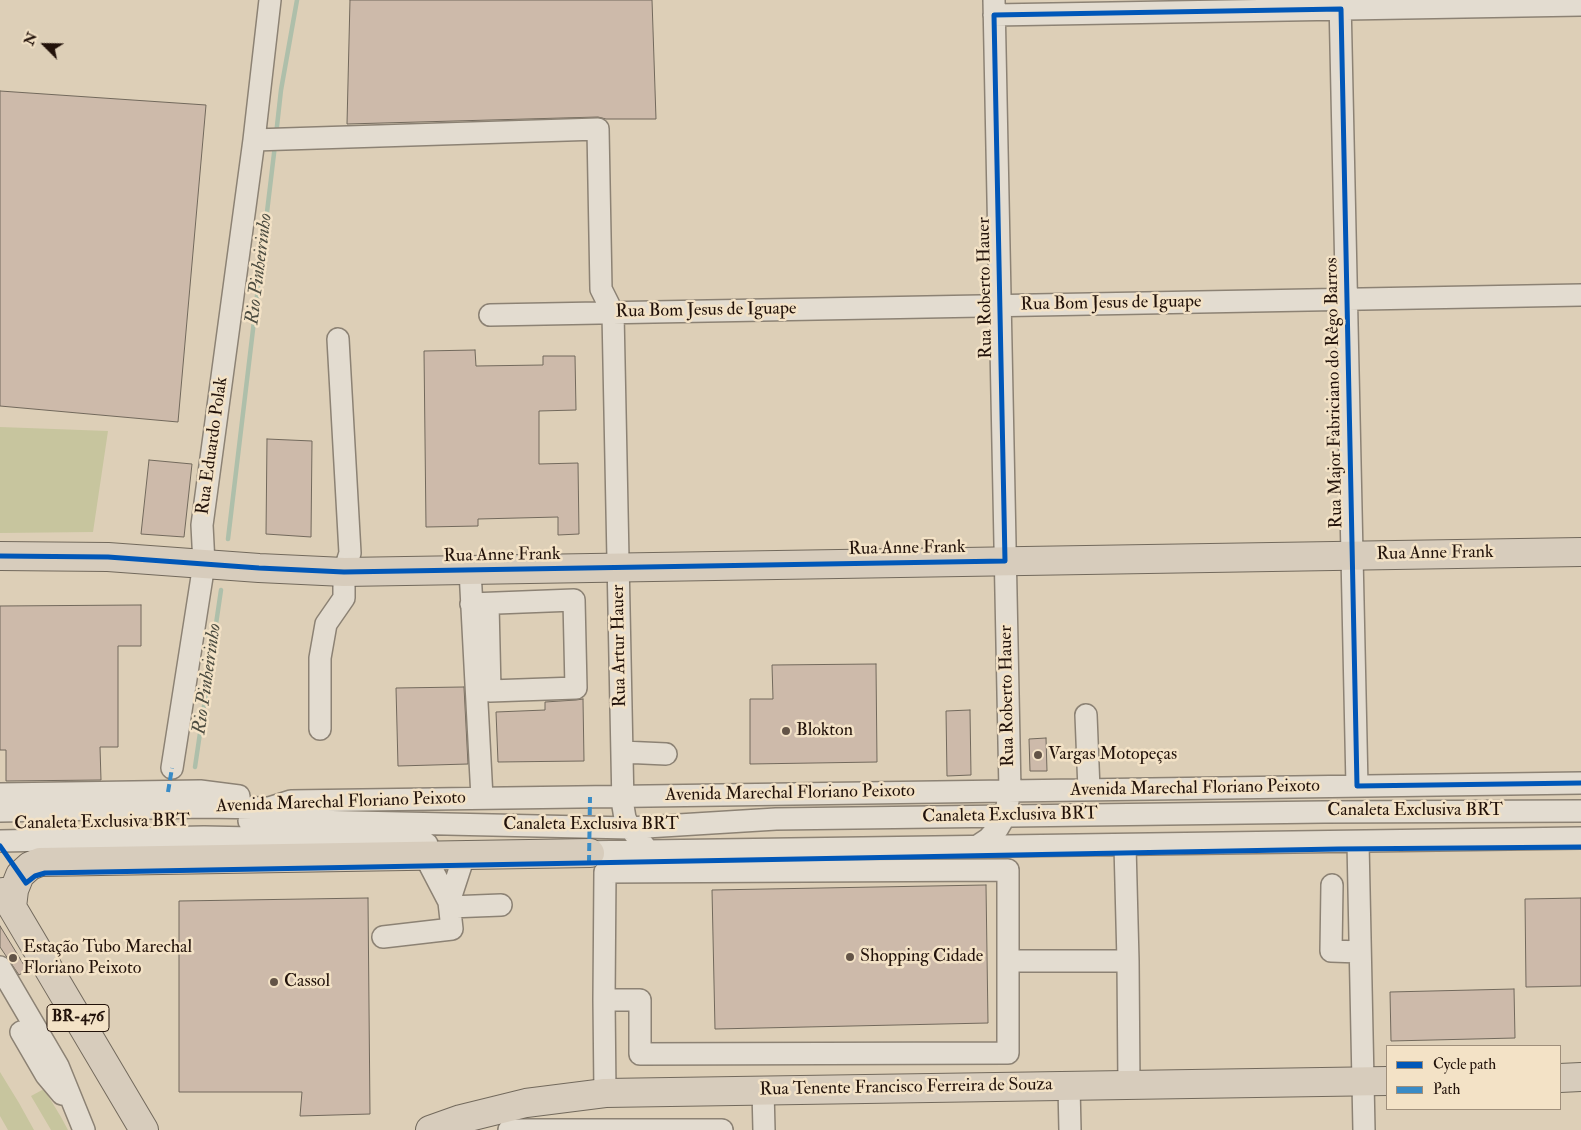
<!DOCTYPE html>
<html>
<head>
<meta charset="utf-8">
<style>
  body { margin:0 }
  #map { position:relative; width:1581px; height:1130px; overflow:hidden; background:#ddcfb7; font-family:"IM FELL Double Pica",serif }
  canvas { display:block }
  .legend { position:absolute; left:1386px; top:1045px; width:175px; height:65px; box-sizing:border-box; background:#f3e2c6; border:1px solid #9f8f7b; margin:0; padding:6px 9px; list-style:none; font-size:15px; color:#22120a }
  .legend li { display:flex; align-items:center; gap:10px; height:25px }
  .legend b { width:25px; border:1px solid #9f8f7b }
  .north { position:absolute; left:20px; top:20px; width:50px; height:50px; -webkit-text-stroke:4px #f3e2c6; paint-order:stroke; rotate:293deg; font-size:14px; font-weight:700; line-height:20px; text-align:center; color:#22120a }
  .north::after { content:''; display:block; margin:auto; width:18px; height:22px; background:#22120a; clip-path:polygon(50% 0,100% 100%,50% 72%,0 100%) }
</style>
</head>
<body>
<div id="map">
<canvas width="1581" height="1130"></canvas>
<ul class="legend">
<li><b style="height:6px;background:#0057b8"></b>Cycle path</li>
<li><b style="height:6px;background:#398bc6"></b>Path</li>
</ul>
<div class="north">N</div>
</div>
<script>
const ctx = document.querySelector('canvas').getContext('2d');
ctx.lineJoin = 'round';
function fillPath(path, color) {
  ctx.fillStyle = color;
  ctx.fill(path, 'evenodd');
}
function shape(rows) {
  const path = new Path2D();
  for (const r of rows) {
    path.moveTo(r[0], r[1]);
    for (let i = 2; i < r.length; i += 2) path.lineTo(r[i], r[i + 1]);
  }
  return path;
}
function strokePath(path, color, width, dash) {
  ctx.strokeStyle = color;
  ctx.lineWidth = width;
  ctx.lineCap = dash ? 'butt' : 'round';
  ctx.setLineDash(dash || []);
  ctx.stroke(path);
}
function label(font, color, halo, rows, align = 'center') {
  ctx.font = font + ' "IM FELL Double Pica",serif';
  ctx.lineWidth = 5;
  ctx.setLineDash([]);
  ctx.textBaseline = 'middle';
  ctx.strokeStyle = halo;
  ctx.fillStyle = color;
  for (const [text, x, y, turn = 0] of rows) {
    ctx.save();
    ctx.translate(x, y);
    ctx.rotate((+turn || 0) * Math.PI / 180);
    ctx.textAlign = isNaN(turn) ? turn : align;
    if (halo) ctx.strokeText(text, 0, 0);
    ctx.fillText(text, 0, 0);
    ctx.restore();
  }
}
fillPath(shape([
  [0,427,108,431,93,532,0,533],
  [0,1072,19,1103,34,1130,8,1130,0,1116],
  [44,1089,61,1117,68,1130,51,1130,31,1096]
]), '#c7c59e');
strokePath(shape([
  [276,135,281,90,297,0],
  [228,539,275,145],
  [195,767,221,590]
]), '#aebfaa', 4.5);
const building = shape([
  [350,0,652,0,656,119,606,119,598,117,347,124,350,0],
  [0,91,206,105,178,422,0,406,0,91],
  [475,350,476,366,543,365,543,356,575,356,576,410,539,411,539,464,578,463,579,534,558,535,558,517,478,519,478,526,426,527,424,351,475,350],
  [267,439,312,441,311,537,266,534,267,439],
  [149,460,192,464,184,537,141,534,149,460],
  [141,605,141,646,118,646,118,747,100,747,101,780,6,781,6,750,0,750,0,606,141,605],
  [876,664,877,762,750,764,750,699,773,699,772,665,876,664],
  [464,687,468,764,398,766,396,688,464,687],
  [583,699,584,761,498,762,496,712,545,710,545,702,576,700,583,699],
  [970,710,971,775,947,776,946,711,970,710],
  [1046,738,1047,771,1030,771,1029,739,1046,738],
  [986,885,988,1023,715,1029,712,890,986,885],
  [368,898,370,1114,300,1116,302,1092,179,1092,179,901,368,898],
  [1581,898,1581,986,1526,987,1525,899,1581,898],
  [0,926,27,970,19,975,0,947,0,926],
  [1514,989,1515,1038,1391,1041,1390,992,1514,989]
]);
fillPath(building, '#cdbaaa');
strokePath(building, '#72695c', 1);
const minor = shape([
  [1340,0,1357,786],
  [994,15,1581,5],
  [254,140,270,0],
  [490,315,1581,295],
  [470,570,482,798],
  [471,604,574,600,576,688,490,691,488,604],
  [1086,715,1089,790],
  [320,729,320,658,326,624,344,598,344,572,350,553,338,339],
  [622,752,666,754],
  [172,768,204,564,202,525,254,140,598,129,601,289,613,313,623,806,625,818,630,828,649,852],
  [0,794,200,791,239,796],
  [0,811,203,807,269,808,291,801,1581,783],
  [249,821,309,821,630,828,776,819,1324,812,1581,811],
  [0,841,204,837,347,840,427,844],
  [1358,842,1364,1130],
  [1125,845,1128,961,1129,1085],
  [976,847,988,839,998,828,1005,816,1010,791,994,0],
  [575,852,1581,838],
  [1332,885,1331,951,1360,952],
  [449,902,464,856],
  [450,907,501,905],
  [383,937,452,929,449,902,425,856],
  [1008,961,1128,961],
  [0,967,58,1066,84,1130],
  [604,1000,640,1000,640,1054,1008,1053,1008,870,605,872,604,1000,605,1093],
  [21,1032,46,1075,62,1094],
  [1069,1086,1070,1130],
  [763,1090,764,1130],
  [509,1130,722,1130]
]);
const major = shape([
  [0,556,108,557,259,568,344,572,1581,552],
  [1560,1078,1581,1077],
  [430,1130,461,1119,526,1103,605,1093,1387,1081]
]);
const highway = shape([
  [3,892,144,1130],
  [12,907,14,890,20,875,30,866,40,862,590,853]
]);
strokePath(minor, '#8c8274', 24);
strokePath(major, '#72695c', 30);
strokePath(highway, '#72695c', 30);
strokePath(minor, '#e3dcd0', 21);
strokePath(major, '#d7ccbc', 28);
strokePath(highway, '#d7ccbc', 28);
strokePath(shape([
  [168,792,172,768],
  [589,863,590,797]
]), '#398bc6', 4, [8, 4]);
strokePath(shape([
  [0,556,108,557,259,568,344,572,1005,561,994,15,1341,9,1357,786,1581,783],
  [0,846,26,883,35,876,45,873,1338,849,1581,847]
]), '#0057b8', 5);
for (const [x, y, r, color] of [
  [786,731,5,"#635447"],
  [1038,755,5,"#635447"],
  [850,957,5,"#635447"],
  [13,958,5,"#635447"],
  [274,982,5,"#635447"]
]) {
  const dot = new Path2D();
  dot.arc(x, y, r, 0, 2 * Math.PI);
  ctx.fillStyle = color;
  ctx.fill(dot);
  strokePath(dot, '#f3e2c6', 2);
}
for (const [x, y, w] of [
  [78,1018,62]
]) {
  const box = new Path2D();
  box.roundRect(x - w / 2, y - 13.5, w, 27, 4);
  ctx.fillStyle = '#f3e2c6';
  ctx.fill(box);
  strokePath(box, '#22120a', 1);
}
label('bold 16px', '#22120a', null, [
  ["BR-476",78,1018]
]);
label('18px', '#22120a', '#f3e2c6', [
  ["Rua Roberto Hauer",986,288,-91],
  ["Rua Bom Jesus de Iguape",1111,304,-1],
  ["Rua Bom Jesus de Iguape",706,311,-1],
  ["Rua Major Fabriciano do Rêgo Barros",1335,393,-91],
  ["Rua Eduardo Polak",213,446,-82],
  ["Rua Anne Frank",907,549,-1],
  ["Rua Anne Frank",1435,554,-1],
  ["Rua Anne Frank",502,556,-1],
  ["Rua Artur Hauer",620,646,-91],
  ["Rua Roberto Hauer",1008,696,-91],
  ["Avenida Marechal Floriano Peixoto",1195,789,-1],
  ["Avenida Marechal Floriano Peixoto",790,794,-1],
  ["Avenida Marechal Floriano Peixoto",341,803,-2],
  ["Canaleta Exclusiva BRT",1415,811],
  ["Canaleta Exclusiva BRT",1010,816,-1],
  ["Canaleta Exclusiva BRT",102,823,-1],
  ["Canaleta Exclusiva BRT",591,825],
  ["Rua Tenente Francisco Ferreira de Souza",906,1088,-1]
]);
label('18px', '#22120a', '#f3e2c6', [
  ["Blokton",796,731],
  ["Vargas Motopeças",1048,755],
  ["Estação Tubo Marechal",23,948],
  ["Floriano Peixoto",23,969],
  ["Shopping Cidade",860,957],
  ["Cassol",284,982]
], 'left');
label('italic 19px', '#4c4c40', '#f3e2c6', [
  ["Rio Pinheirinho",260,269,-83],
  ["Rio Pinheirinho",208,679,-82]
]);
</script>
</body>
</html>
